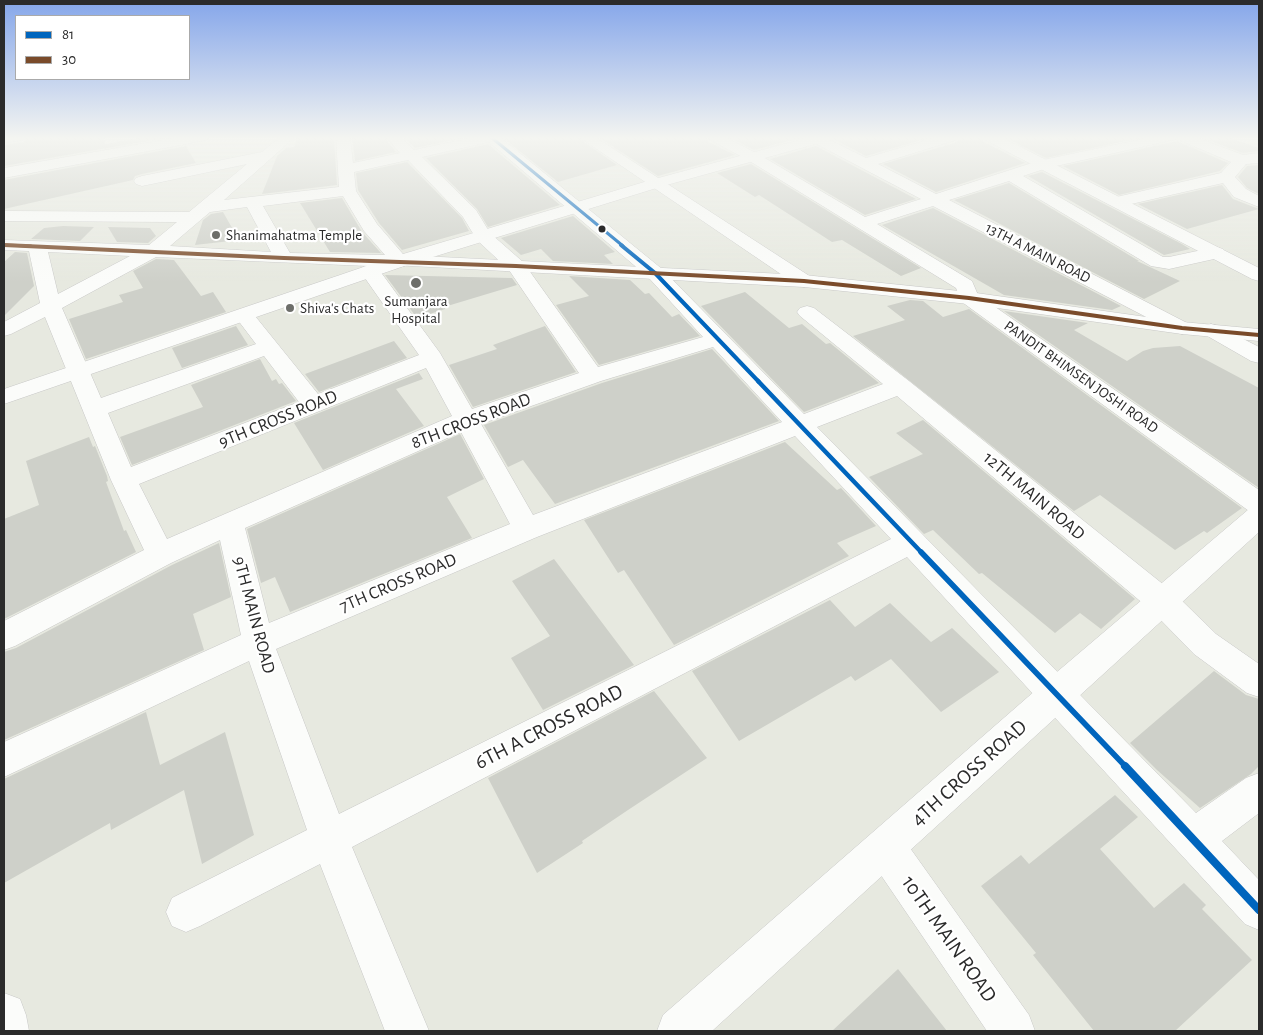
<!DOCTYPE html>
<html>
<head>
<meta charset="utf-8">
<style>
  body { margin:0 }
  #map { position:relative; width:1263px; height:1035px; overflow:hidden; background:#e7e9e0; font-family:"Alegreya Sans",sans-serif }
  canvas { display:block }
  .frame { position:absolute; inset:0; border:5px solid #2b2b2b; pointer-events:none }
  .legend { position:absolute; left:15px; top:15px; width:175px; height:65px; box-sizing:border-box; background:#fff; border:1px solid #aaa; margin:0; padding:6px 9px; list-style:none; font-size:15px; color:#2b2b2b }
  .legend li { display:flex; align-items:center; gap:10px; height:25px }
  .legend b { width:25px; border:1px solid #aaa }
</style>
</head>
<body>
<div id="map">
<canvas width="1263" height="1035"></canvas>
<div class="frame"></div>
<ul class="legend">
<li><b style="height:6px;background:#0065bd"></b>81</li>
<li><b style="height:6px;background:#7a4b2a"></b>30</li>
</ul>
</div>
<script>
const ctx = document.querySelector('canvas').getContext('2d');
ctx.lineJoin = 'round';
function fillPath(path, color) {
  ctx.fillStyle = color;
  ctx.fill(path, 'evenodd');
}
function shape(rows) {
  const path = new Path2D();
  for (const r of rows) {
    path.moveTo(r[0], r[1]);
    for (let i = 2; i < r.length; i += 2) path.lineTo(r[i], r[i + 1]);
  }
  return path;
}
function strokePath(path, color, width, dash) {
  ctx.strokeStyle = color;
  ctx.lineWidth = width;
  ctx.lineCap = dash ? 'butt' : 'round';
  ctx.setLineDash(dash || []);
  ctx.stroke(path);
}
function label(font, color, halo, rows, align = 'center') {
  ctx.font = font + ' "Alegreya Sans",sans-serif';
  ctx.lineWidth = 4.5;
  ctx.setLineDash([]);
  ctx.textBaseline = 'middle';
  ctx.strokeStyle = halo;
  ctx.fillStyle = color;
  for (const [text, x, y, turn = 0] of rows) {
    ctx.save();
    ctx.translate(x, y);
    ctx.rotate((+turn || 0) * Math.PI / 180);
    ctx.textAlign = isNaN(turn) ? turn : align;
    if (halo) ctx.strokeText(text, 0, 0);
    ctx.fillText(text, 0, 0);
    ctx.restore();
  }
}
fillPath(shape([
  [28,137,104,137,105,144,147,137,171,137,4,166,4,145,24,142],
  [297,137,334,137,337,185,262,194,277,156,286,148,294,147],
  [352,137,384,137,396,152,355,161],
  [403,137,468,137,415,148],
  [502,137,577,137,617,165,558,182],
  [598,137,706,137,709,142,735,155,658,176],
  [728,137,804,137,754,150],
  [834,137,932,137,866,156,833,139],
  [960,137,981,137,984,142,1025,163,936,192,883,164,957,142],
  [1004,137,1145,137,1046,158],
  [1199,137,1227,137,1259,148,1259,151,1243,153],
  [1177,141,1228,163,1220,171,1119,195,1063,166],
  [488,144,560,205,488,227,477,209,426,158],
  [186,146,196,163,142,174,135,176,133,180,4,209,4,180],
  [816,146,916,199,865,215,770,159],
  [407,162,462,218,469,231,402,250,379,223,358,190,356,173],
  [751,164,921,268,901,276,842,240,832,242,759,195,755,197,717,173],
  [1259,165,1259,194,1247,188,1238,177,1247,166],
  [1042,172,1182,244,1190,249,1164,255,1028,176],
  [1009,183,1139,261,1137,261,1180,281,1144,299,954,200],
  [1222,185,1233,199,1259,209,1187,229,1138,204],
  [342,198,362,232,381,253,330,252,300,203],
  [933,208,1121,306,1112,310,1004,295,882,225],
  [223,212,239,240,195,245,203,220,211,214],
  [573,216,615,252,604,255,613,264,553,261,541,249,521,255,501,238],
  [63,226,94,227,80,241,31,239,44,228],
  [108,227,150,228,156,236,148,243,117,242],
  [15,252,27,253,34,286,4,316,4,262],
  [156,259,174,260,201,296,213,292,226,312,86,359,69,319,123,302,119,295,143,288,133,271],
  [385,275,512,278,517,285,444,307,445,309,417,318],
  [569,276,630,280,645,294,649,293,672,317,679,314,700,336,599,365,556,305,589,296],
  [745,292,789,328,802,324,826,344,830,343,879,383,804,412,701,306],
  [910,300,923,301,943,317,969,309,1242,508,1207,533,1204,531,1175,550,1100,495,1074,511,853,336,905,320,887,306],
  [1004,311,1088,323,1074,330,1127,361,1143,351,1153,348,1180,346,1259,388,1259,488],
  [236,326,248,345,182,368,172,348],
  [545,326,576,372,473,407,449,365,497,349,493,345],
  [394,341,407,358,319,392,305,374],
  [712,349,779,421,555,504,523,460,508,467,484,425,602,383],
  [260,359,272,381,276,379,279,384,282,383,296,401,132,465,120,437,203,407,191,385],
  [419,373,423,379,396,389,424,426,323,470,294,423],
  [923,420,1135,599,1101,629,1080,613,1055,633,982,573,979,574,933,530,924,534,869,477,923,454,896,433],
  [460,434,484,479,447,497,472,538,290,612,275,577,261,583,247,529],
  [89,437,93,447,95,446,107,476,108,481,106,482,124,531,126,530,136,552,4,619,4,519,39,505,26,461],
  [785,442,837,490,841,488,876,526,837,543,849,556,674,645,624,570,618,573,584,520],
  [219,543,231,597,193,614,204,650,4,740,4,652,16,648,172,565],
  [554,559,634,665,543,710,511,658,550,636,512,581],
  [830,600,855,627,890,603,931,642,952,628,999,672,941,712,891,659,855,681,851,676,739,741,692,671],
  [1214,671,1246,695,1259,699,1259,766,1251,774,1200,808,1157,770,1130,743],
  [654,691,707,758,628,810,582,841,583,843,537,873,488,778],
  [146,712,160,765,225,732,254,835,202,864,184,790,111,830,110,823,4,883,4,779],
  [1115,795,1138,817,1100,849,1154,908,1184,883,1206,905,1202,909,1252,960,1175,1031,1094,1031,1033,955,1036,953,981,886,1021,855,1029,864],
  [898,969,947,1031,832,1031]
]), '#ced0c9');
const minor = shape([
  [4,137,26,137,24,140,4,143,4,137],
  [180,137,209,137,207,140,202,141,4,178,4,168,180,137],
  [280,137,295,137,224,200,339,187,336,137,350,137,353,163,400,153,386,137,401,137,414,150,475,137,500,137,662,269,804,414,883,384,800,316,797,312,800,308,807,306,814,308,909,381,1174,593,1216,634,1259,664,1259,697,1247,693,1194,654,1152,611,897,396,817,427,1196,813,1246,778,1259,773,1259,813,1222,841,1259,880,1259,930,1245,924,907,557,352,847,429,1031,385,1031,320,864,200,926,186,932,172,926,166,912,172,898,307,830,249,661,4,777,4,742,241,635,220,540,171,563,15,646,4,650,4,621,144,550,111,480,45,317,11,334,4,336,4,322,40,303,29,251,4,250,4,240,149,245,177,222,4,221,4,211,189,212,247,164,142,186,136,184,134,181,136,178,142,176,262,152,280,137],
  [489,142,648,277,703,337,598,367,523,262,490,233,476,210,422,157,489,142],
  [408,160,463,217,477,240,509,270,579,373,472,409,440,353,377,267,373,266,400,267,407,265,409,261,377,224,356,191,354,172,408,160],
  [343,196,364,231,385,255,290,253,263,206,343,196],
  [247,207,271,252,170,246,210,212,247,207],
  [48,252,130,256,58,294,48,252],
  [156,257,368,266,363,267,360,271,419,355,318,394,251,311,244,309,237,311,234,315,256,344,101,398,62,308,156,257],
  [713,347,782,422,533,515,481,424,601,381,713,347],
  [264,356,299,402,131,467,108,413,264,356],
  [426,368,452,416,167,539,139,484,426,368],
  [461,432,510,524,269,623,245,528,461,432],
  [795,436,891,539,339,814,276,649,537,537,795,436],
  [579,137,595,137,811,277,814,281,811,285,804,287,797,285,579,137],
  [708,137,725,137,758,154,865,217,921,199,809,140,807,137,824,137,866,158,937,137,958,137,956,140,878,164,936,194,1038,161,1152,137,1195,137,1243,155,1259,153,1259,163,1246,164,1235,177,1246,189,1259,196,1259,207,1234,197,1223,183,1118,207,1112,206,1110,202,1112,198,1221,173,1231,162,1177,139,1047,168,1023,176,1163,257,1169,257,1216,247,1223,249,1225,253,1223,257,1169,269,1151,266,1009,181,949,200,1189,324,1193,328,1189,332,1182,334,1175,332,933,206,877,224,972,281,978,295,1259,490,1259,514,1249,511,962,302,956,288,748,160,710,140,708,137],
  [1211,324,1218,326,1259,347,1259,363,1251,361,1204,334,1200,330,1204,326,1211,324],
  [886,829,900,834,1029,1015,1035,1031,987,1031,872,862,867,848,872,834,886,829],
  [4,993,20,999,26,1015,29,1031,4,1031,4,993]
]);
const tertiary = shape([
  [400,255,804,275,969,292,1182,322,1259,329,1259,341,1182,334,969,304,804,287,393,265,391,261,393,257,400,255]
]);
const secondary = shape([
  [810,137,832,137,830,140,663,186,407,265,4,404,4,389,393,257,651,180,810,137],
  [983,137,1001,137,1259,268,1259,281,1252,279,985,140,983,137],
  [1259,506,1259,532,712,1031,657,1031,663,1015,1044,683,1249,509,1259,506]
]);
strokePath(minor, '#c7c7c6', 1);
strokePath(tertiary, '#c7c7c6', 1);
strokePath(secondary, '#c7c7c6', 1);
fillPath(minor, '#fbfcfa');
fillPath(tertiary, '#fbfcfa');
fillPath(secondary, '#fbfcfa');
strokePath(shape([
  [491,137,623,246]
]), '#0065bd', 3);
strokePath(shape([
  [621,245,655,273,759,382]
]), '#0065bd', 4);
strokePath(shape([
  [758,381,922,553]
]), '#0065bd', 4.5);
strokePath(shape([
  [921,552,1126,767]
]), '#0065bd', 5.5);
strokePath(shape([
  [1125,766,1259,910]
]), '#0065bd', 8);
strokePath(shape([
  [4,245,31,246]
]), '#7a4b2a', 3);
strokePath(shape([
  [4,245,284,258,516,266,804,281,969,298,1182,328,1259,335]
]), '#7a4b2a', 4);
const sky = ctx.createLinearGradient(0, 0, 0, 282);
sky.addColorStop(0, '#85a6ea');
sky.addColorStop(0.49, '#f4f5f1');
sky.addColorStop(1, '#f4f5f100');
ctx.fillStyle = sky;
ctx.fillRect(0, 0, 1263, 282);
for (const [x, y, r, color] of [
  [602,229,4.5,"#2b2b2b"],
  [216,235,5,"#6d6e6a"],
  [416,283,6,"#6d6e6a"],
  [290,308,5,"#6d6e6a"]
]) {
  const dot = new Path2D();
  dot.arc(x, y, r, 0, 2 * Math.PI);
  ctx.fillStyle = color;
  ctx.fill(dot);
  strokePath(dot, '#fff', 2);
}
label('15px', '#2b2b2b', '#fff', [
  ["Shanimahatma Temple",226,235],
  ["Sumanjara",416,301,"center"],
  ["Hospital",416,318,"center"],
  ["Shiva's Chats",300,308]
], 'left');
label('15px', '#2b2b2b', '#fff', [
  ["13TH A MAIN ROAD",1038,253,27],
  ["PANDIT BHIMSEN JOSHI ROAD",1081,377,35]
]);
label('18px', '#2b2b2b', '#fff', [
  ["9TH CROSS ROAD",278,419,-22],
  ["8TH CROSS ROAD",471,421,-21],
  ["12TH MAIN ROAD",1034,496,40],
  ["7TH CROSS ROAD",398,583,-23],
  ["9TH MAIN ROAD",254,615,75]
]);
label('21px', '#2b2b2b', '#fff', [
  ["6TH A CROSS ROAD",549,727,-27],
  ["4TH CROSS ROAD",969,773,-42],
  ["10TH MAIN ROAD",949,939,55]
]);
</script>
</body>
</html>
